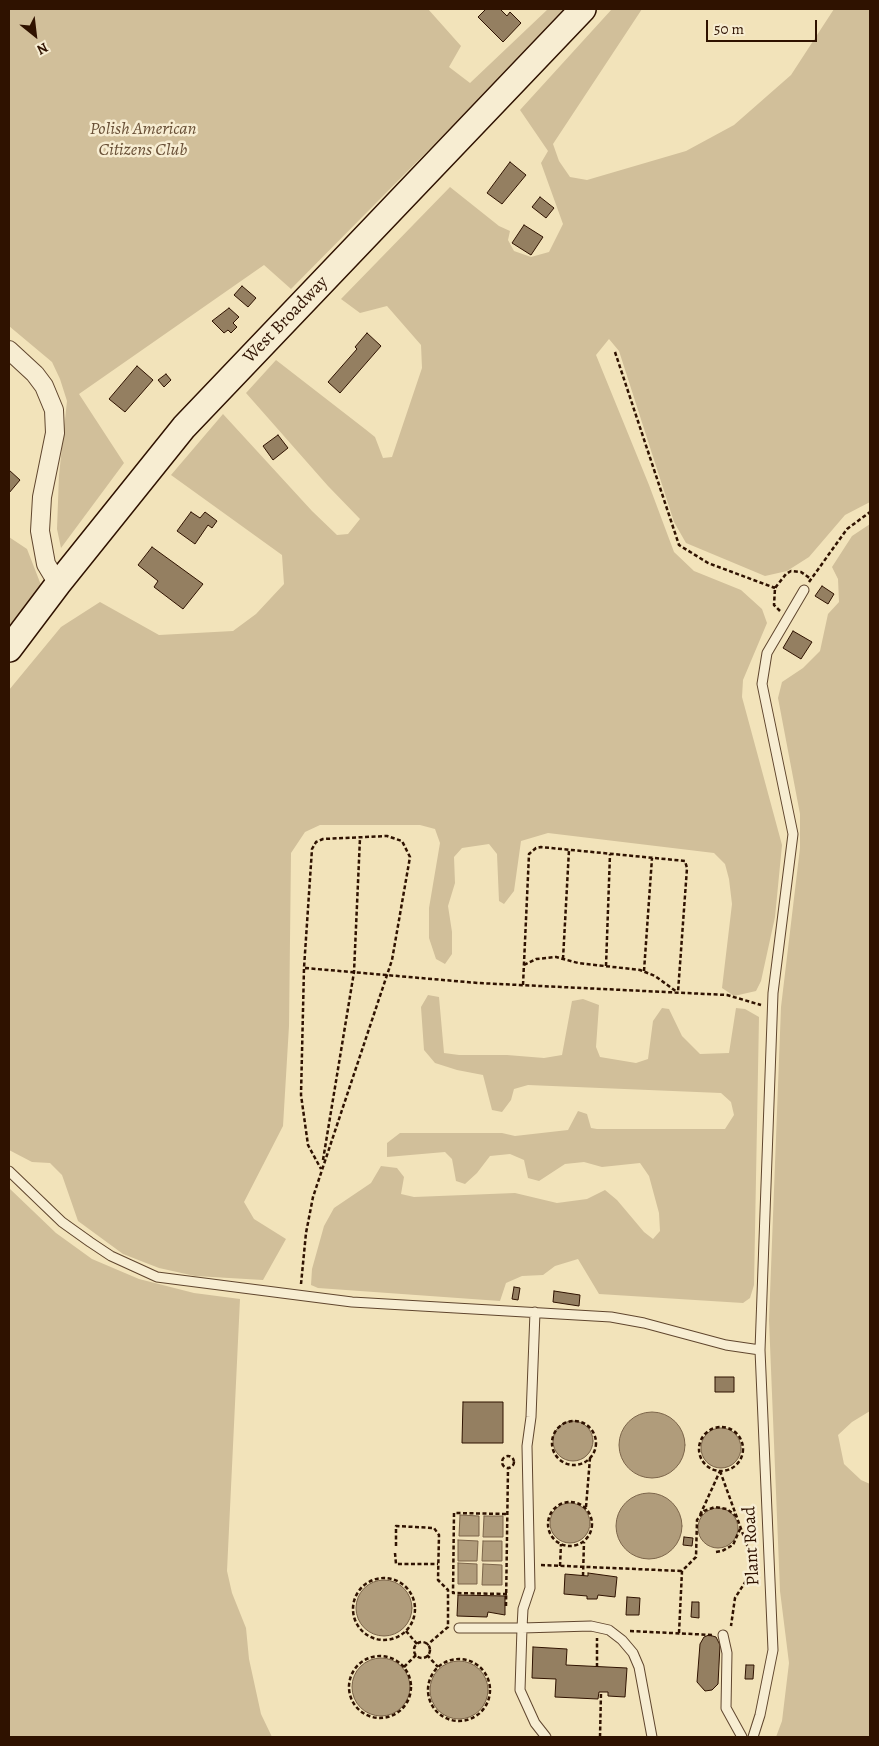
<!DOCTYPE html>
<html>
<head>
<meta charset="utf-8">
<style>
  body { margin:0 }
  #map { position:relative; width:879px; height:1746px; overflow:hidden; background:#f2e3ba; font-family:Alegreya,serif }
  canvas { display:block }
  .frame { position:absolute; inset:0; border:10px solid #2f1200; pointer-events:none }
  .north { position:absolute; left:10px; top:10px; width:50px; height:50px; -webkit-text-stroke:4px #f7edd2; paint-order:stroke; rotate:151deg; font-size:14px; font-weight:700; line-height:20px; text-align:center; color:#2f1200 }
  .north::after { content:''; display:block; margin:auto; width:18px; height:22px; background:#2f1200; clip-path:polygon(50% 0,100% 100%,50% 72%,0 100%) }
  .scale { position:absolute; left:706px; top:20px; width:111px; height:22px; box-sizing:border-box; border:2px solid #2f1200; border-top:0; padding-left:6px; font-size:15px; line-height:18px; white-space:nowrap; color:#2f1200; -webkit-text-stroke:4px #f7edd2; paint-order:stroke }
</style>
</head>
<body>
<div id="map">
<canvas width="879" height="1746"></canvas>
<div class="frame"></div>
<div class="north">N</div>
<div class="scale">50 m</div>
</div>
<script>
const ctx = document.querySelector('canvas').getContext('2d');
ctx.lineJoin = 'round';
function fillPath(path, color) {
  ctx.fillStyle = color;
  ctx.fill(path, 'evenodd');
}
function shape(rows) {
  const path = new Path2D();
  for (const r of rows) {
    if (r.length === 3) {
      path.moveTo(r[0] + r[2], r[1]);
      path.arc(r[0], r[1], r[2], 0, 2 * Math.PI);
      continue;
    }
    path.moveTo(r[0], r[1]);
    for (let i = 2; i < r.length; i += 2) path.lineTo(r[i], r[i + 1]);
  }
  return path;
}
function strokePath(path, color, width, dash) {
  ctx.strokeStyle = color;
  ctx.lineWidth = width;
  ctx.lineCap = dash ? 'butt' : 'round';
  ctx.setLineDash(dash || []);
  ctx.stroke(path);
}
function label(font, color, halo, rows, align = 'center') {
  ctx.font = font + ' Alegreya,serif';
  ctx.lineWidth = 5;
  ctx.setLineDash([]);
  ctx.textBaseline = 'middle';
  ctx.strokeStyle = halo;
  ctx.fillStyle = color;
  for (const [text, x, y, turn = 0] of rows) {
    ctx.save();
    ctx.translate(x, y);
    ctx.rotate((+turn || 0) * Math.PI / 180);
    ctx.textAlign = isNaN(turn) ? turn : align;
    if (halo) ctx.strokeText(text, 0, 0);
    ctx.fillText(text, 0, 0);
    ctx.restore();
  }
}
fillPath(shape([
  [9,9,428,9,461,46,449,67,470,83,548,9,567,10,291,289,264,265,79,394,124,463,61,548,57,529,59,475,67,401,60,379,52,362,9,326],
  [612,9,642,9,553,144,559,161,570,177,587,180,686,151,734,125,791,75,834,9,870,9,870,502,845,515,809,557,787,571,765,576,686,543,674,522,619,351,609,339,596,355,649,485,674,552,694,571,741,590,762,609,767,623,743,680,742,697,782,845,775,917,761,981,756,991,734,996,722,988,732,904,729,879,725,864,714,853,548,833,521,841,514,891,504,904,499,901,497,854,489,844,462,848,454,857,455,883,448,906,452,932,452,954,445,964,436,959,429,938,429,908,440,843,435,829,420,825,320,825,305,832,291,853,289,1026,283,1126,244,1202,254,1219,286,1239,263,1280,195,1276,159,1268,123,1254,78,1221,62,1175,50,1163,32,1162,9,1150,9,690,61,627,100,602,159,635,233,631,256,614,284,584,282,555,171,475,223,414,312,511,337,535,348,534,360,519,328,486,246,393,276,360,365,429,375,437,383,458,392,457,422,368,421,345,387,306,360,313,341,299,450,187,499,226,510,231,508,240,514,251,531,257,549,252,563,224,541,163,548,151,520,110],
  [870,524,870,1411,852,1422,838,1435,844,1464,861,1480,870,1484,870,1737,776,1737,782,1721,789,1663,780,1591,769,1320,781,1007,800,848,800,814,778,698,782,682,803,668,820,651,828,614,839,602,838,579,832,567,852,536],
  [9,537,27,549,41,585,9,627],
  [428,995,439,997,444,1053,459,1055,507,1055,544,1058,562,1055,572,1001,583,999,599,1005,596,1047,600,1057,636,1063,648,1059,653,1021,662,1008,669,1009,682,1036,700,1054,729,1053,736,1008,745,1009,759,1017,754,1285,750,1298,743,1303,599,1294,578,1259,555,1266,543,1275,522,1276,506,1283,500,1301,318,1288,311,1285,312,1269,324,1226,334,1208,371,1183,381,1166,397,1168,404,1177,401,1194,414,1197,515,1193,557,1203,587,1199,605,1190,617,1200,644,1232,653,1239,660,1231,659,1213,649,1176,640,1163,602,1167,584,1162,565,1164,539,1181,528,1178,524,1160,510,1154,490,1156,477,1173,465,1184,456,1181,452,1159,445,1152,387,1157,387,1143,400,1133,502,1133,515,1136,568,1130,578,1111,587,1114,591,1128,597,1129,725,1129,734,1115,731,1102,721,1093,528,1085,514,1089,511,1100,502,1112,492,1110,483,1075,457,1070,435,1063,424,1050,421,1007],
  [9,1188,56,1233,92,1259,139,1279,194,1293,240,1299,227,1571,232,1593,246,1628,249,1659,261,1714,272,1737,9,1737]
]), '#d1bf9a');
const water = shape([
  [652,1445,33],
  [573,1441,20],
  [721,1448,20],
  [649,1526,33],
  [570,1523,20],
  [718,1528,20],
  [460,1515,479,1516,479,1536,459,1536,460,1515],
  [484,1516,503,1516,503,1537,483,1537,484,1516],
  [458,1540,478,1541,477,1561,458,1561,458,1540],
  [483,1541,502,1541,502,1561,482,1561,483,1541],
  [458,1563,477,1564,477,1584,458,1584,458,1563],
  [483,1564,502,1565,502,1585,482,1585,483,1564],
  [384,1608,28],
  [381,1687,29],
  [459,1690,29]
]);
fillPath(water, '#b09c7b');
strokePath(water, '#7c654a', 1);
const building = shape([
  [486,9,500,9,507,16,510,12,521,23,503,42,478,17,486,9],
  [510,162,526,175,502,204,487,193,510,162],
  [540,197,554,208,546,218,532,207,540,197],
  [524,225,543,237,531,255,512,243,524,225],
  [242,286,256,298,248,307,234,295,242,286],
  [229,308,239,317,233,323,237,327,231,333,228,330,224,333,212,321,229,308],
  [367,333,381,346,340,393,328,382,357,349,355,347,367,333],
  [137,366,153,380,125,412,109,399,137,366],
  [166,374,171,380,164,387,158,380,166,374],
  [278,435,288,448,273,460,263,446,278,435],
  [9,470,20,480,9,493,9,470],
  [191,512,200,518,205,512,217,521,212,528,208,525,195,544,177,531,191,512],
  [152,547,203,584,183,609,154,587,158,581,138,565,152,547],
  [822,586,834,594,828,604,815,596,822,586],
  [793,631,812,642,801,659,783,648,793,631],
  [514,1287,520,1288,518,1300,512,1299,514,1287],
  [554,1291,580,1295,579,1306,553,1302,554,1291],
  [715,1377,734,1377,734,1392,715,1392,715,1377],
  [463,1402,503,1402,503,1443,462,1443,463,1402],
  [684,1537,693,1538,692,1546,683,1545,684,1537],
  [588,1573,617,1577,615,1597,598,1595,597,1599,587,1599,587,1596,564,1594,565,1574,588,1576,588,1573],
  [458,1595,505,1596,505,1615,488,1612,487,1617,457,1616,458,1595],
  [627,1597,640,1598,639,1615,626,1615,627,1597],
  [692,1602,699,1602,699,1618,691,1617,692,1602],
  [709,1635,716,1637,720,1645,718,1684,712,1690,705,1691,697,1682,700,1644,704,1637,709,1635],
  [533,1647,567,1649,566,1665,627,1668,625,1697,608,1696,608,1692,599,1692,598,1699,555,1697,556,1679,532,1678,533,1647],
  [746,1665,754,1665,753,1679,745,1679,746,1665]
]);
fillPath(building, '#947f61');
strokePath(building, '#2f1200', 1);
const service = shape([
  [9,1171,62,1222,90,1242,111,1256,157,1277,352,1302,611,1317,644,1323,726,1345,760,1350],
  [459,1628,522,1628,523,1609,530,1588,527,1446,531,1417,535,1312],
  [723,1635,727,1653,726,1708,742,1737],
  [546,1737,535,1723,520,1690,522,1628,591,1626,609,1630,622,1640,633,1653,639,1667,652,1737],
  [753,1737,760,1715,773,1650,760,1350,773,993,793,834,762,684,767,653,804,590]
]);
const minor = shape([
  [9,350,35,374,44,386,54,410,55,433,42,497,40,531,46,564,58,584]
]);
const secondary = shape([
  [9,649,58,584,184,427,583,9]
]);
strokePath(service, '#60462e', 11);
strokePath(minor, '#60462e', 20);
strokePath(secondary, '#2f1200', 28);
strokePath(shape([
  [615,352,679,545,708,563,775,588],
  [809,582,847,529,870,512],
  [780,611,774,605,775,588,786,574,791,571,801,572,811,579],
  [563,959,569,850],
  [524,965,536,959,556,957,578,963,640,970,655,976,677,992],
  [606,966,610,854],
  [305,968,478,983,727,995,761,1005],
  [644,971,652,858],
  [523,985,529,854,536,848,541,847,685,861,687,868,678,992],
  [323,1160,354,972,360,838],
  [301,1284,306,1233,313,1197,392,960,410,857,402,841,387,836,323,839,316,842,312,849,304,968,301,1095,308,1145,321,1169],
  [574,1443,22],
  [721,1449,22],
  [508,1462,6],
  [720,1471,752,1559,751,1573,735,1598,731,1626],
  [570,1524,22],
  [586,1507,590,1458],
  [700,1515,720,1471],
  [396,1546,396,1526,434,1528,439,1535,438,1580,448,1590,448,1627,427,1645],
  [716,1552,722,1551,733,1545,740,1529],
  [395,1553,396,1564,438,1564],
  [541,1565,682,1571],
  [560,1566,561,1544],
  [583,1576,584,1542],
  [384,1609,31],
  [507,1594,453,1593,454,1513,508,1514],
  [506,1606,508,1468],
  [406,1631,417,1644],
  [630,1631,712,1635],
  [679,1633,682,1571,696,1557,697,1520,704,1511,715,1507,727,1509,736,1516],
  [422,1650,8],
  [427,1655,438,1667],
  [380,1687,31],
  [459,1690,31],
  [404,1667,416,1655],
  [597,1667,597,1638],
  [600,1737,601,1692]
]), '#2f1200', 2.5, [4, 2.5]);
strokePath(service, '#f7edd2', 9);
strokePath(minor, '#f7edd2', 18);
strokePath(secondary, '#f7edd2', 25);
label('italic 18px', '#684f36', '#f7edd2', [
  ["Polish American",143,130],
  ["Citizens Club",143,151]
]);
label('18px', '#2f1200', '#f7edd2', [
  ["West Broadway",286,320,-46],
  ["Plant Road",752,1546,-93]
]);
</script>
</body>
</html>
